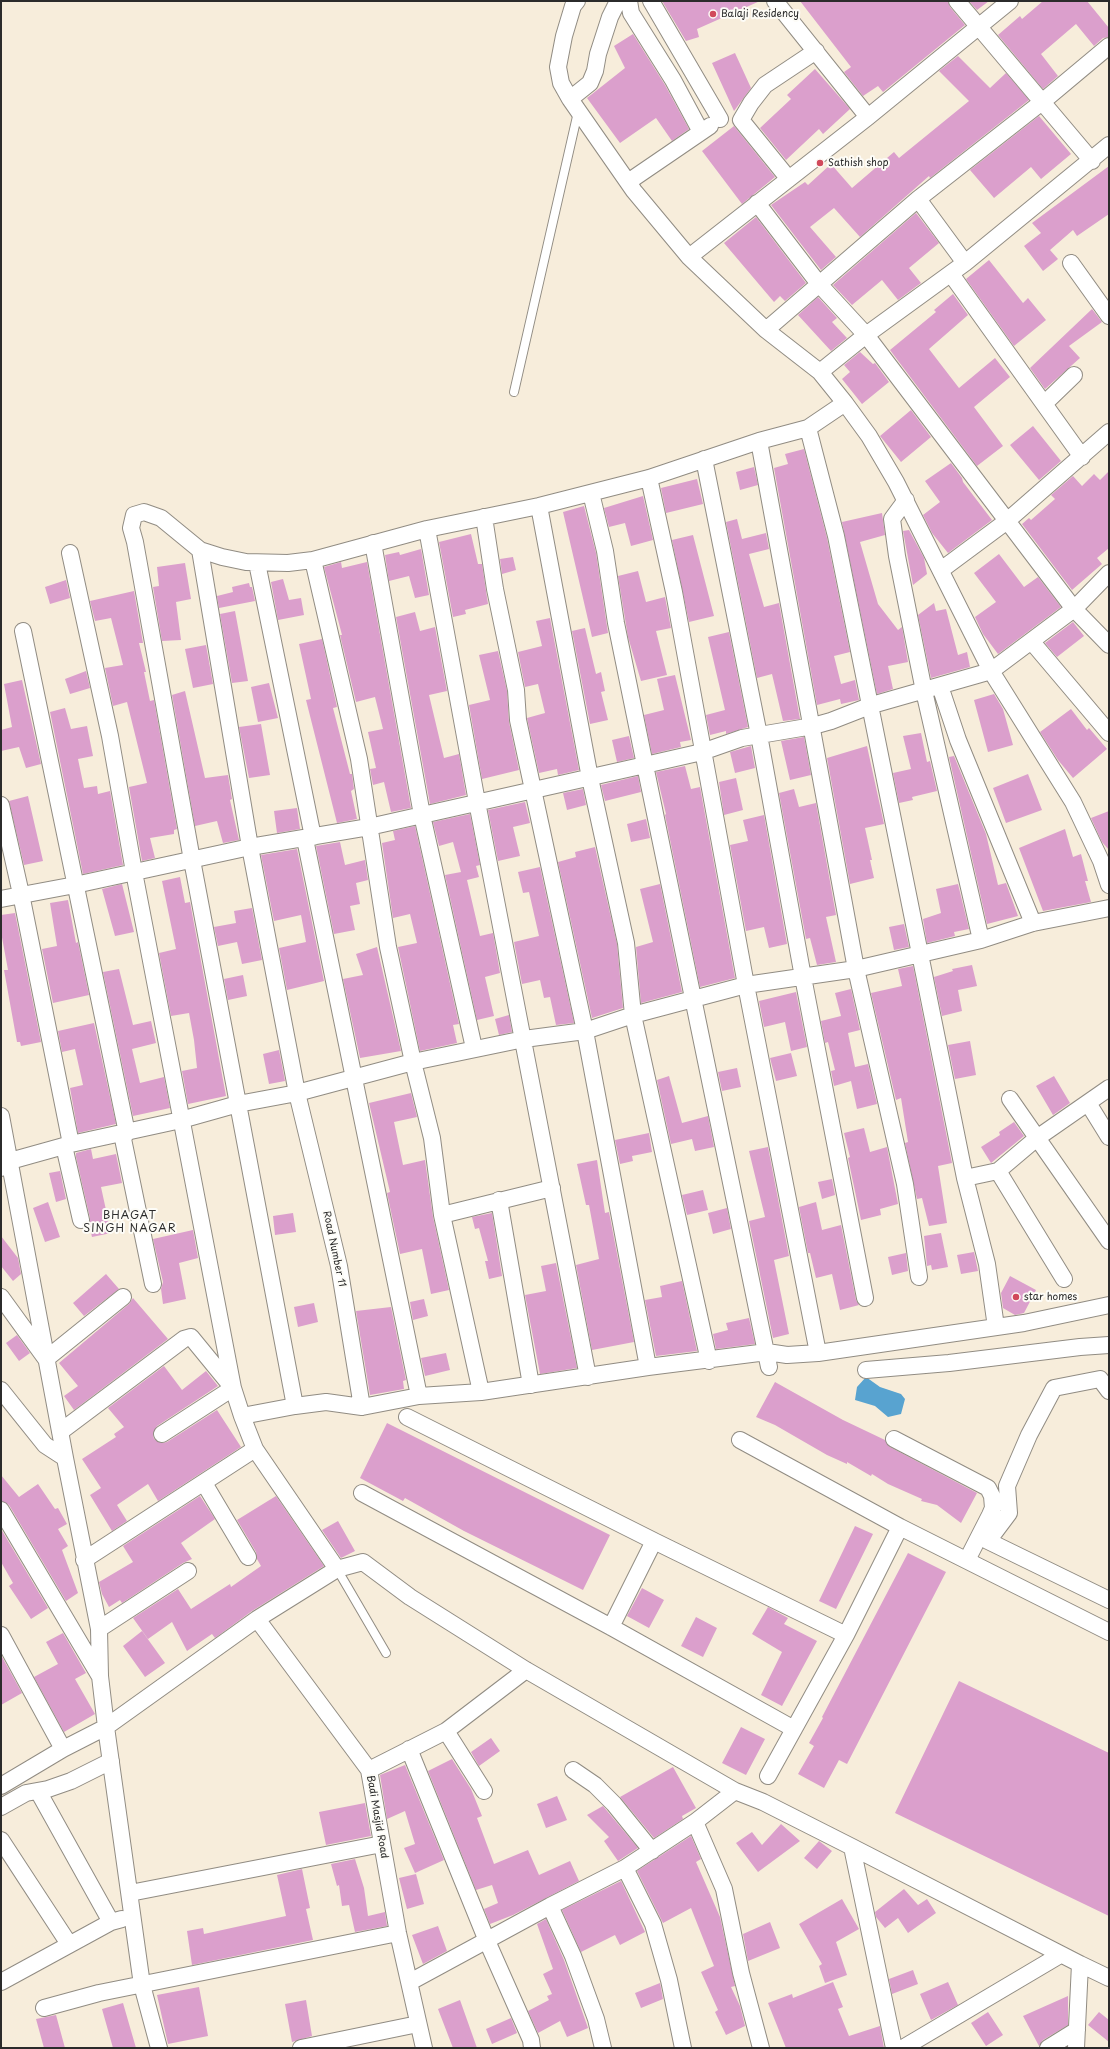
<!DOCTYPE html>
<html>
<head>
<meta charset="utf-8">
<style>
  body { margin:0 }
  #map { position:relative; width:1110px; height:2049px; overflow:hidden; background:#f7eddb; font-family:"Playpen Sans",sans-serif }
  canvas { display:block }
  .frame { position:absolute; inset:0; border:2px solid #2b2b2b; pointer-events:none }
</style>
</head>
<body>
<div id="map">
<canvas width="1110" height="2049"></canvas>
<div class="frame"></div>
</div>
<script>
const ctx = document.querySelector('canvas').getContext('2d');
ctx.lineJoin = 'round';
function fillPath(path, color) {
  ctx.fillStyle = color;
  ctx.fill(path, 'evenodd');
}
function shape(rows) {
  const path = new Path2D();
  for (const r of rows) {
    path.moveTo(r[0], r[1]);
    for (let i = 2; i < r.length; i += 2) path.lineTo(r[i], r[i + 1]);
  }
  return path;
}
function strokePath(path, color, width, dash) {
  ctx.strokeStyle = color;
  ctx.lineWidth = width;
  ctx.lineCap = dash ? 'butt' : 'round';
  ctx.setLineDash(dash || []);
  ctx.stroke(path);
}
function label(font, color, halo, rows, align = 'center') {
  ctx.font = font + ' "Playpen Sans",sans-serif';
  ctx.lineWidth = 4;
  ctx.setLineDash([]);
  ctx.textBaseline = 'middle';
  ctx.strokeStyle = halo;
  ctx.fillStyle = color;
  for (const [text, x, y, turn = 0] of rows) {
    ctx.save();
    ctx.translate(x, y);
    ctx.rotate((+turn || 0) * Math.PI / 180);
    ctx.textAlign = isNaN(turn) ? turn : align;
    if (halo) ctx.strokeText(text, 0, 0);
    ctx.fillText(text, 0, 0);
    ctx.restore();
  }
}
fillPath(shape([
  [866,1377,880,1387,901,1394,905,1399,901,1414,888,1417,875,1406,855,1400,857,1387]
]), '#58a3d0');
fillPath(shape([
  [662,1,760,1,697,29,699,37,686,41],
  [800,1,948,1,950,7,965,25,883,92,878,86,863,96,844,72,851,67],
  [969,1,989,1,977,10],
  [1043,1,1087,1,1109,28,1109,37,1103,38,1094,46,1076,24,1041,54,1058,76,1043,89,998,35,1020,16,1022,19],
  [633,34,665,85,689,129,672,141,656,118,620,143,587,98,625,68,614,46],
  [735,53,751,88,734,111,712,63],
  [958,56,990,88,1006,73,1029,100,930,178,929,176,860,237,834,208,810,227,836,257,821,270,771,205,805,182,808,185,831,164,852,188,894,152,899,158,969,101,939,71],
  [815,69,850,109,823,134,819,129,786,160,760,128,791,99,787,95],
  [1039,116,1071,154,1041,179,1031,167,994,198,970,170],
  [734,126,775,177,742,204,702,151],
  [1109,166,1109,214,1077,236,1073,230,1050,250,1058,259,1043,271,1024,246,1041,233,1032,223],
  [916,213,939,243,909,268,921,283,898,300,882,280,852,305,833,285],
  [756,217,806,283,785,301,780,296,774,302,724,243],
  [989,260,1023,303,1028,298,1046,320,1014,346,966,279],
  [953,294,968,315,929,349,959,388,995,358,1010,377,974,407,1003,446,977,466,890,350,936,312,934,310],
  [818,297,837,318,832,322,847,338,831,351,798,315],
  [1092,309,1102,322,1069,346,1080,358,1045,389,1030,368],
  [860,352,873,364,875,363,889,382,862,404,842,379,850,372,844,365],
  [911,410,931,437,901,462,880,436],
  [1033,426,1061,461,1039,480,1010,445],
  [804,449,827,538,850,652,834,656,841,684,855,680,859,700,841,704,840,699,817,705,774,468,788,464,785,454],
  [951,463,962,478,963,482,992,520,948,553,932,533,923,515,940,502,925,481],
  [754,467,758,485,740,490,736,472],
  [1109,471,1109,548,1097,558,1102,564,1072,590,1022,524,1029,518,1031,520,1055,499,1051,495,1073,476,1082,486,1094,474,1100,480],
  [697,479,703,504,666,513,661,488],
  [643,496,653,540,631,546,625,523,609,527,604,508],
  [584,506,596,553,608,633,592,637,563,512],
  [882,513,885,535,860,542,878,604,898,630,902,627,908,662,888,666,893,689,877,694,842,522],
  [737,519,742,539,766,533,769,549,749,554,764,607,779,603,800,719,783,721,772,674,757,678,726,522],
  [909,530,924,558,927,574,913,585,903,531],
  [471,534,478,564,482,564,488,604,465,610,466,614,453,617,439,542],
  [693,535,714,616,689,622,672,540],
  [421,549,429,595,415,598,409,576,389,581,385,555,399,552,400,555],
  [999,554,1024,587,1038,577,1061,607,998,654,983,634,975,617,996,602,974,573],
  [513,557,516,570,502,574,500,559],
  [341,562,342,568,367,562,411,808,391,812,384,782,373,785,370,769,376,768,368,732,383,729,375,697,356,702,340,635,342,635,324,567],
  [185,563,191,599,176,602,181,640,162,641,153,587,159,586,157,567],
  [638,571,646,602,665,597,671,628,656,631,667,675,641,681,628,637,618,576],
  [283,579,289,600,301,598,304,615,278,620,271,582],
  [66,580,70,598,50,604,45,587],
  [249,583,250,587,252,587,255,601,219,608,217,596,233,592,232,587],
  [134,591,143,643,139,643,146,672,144,672,150,701,154,700,177,829,174,830,174,834,150,838,155,858,142,861,129,787,147,783,127,702,113,706,105,668,123,665,111,618,95,621,90,601],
  [934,603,936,611,946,609,958,655,967,652,970,667,931,678,918,615],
  [235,611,248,681,232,683,220,614],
  [415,612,420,631,435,627,447,691,429,695,444,758,459,754,466,795,430,804,396,617],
  [550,618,579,770,558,775,557,769,539,773,527,718,545,713,538,684,525,687,518,652,542,646,536,621],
  [1073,622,1084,636,1057,657,1045,643],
  [585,628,596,674,601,672,605,691,601,692,608,720,590,724,572,631],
  [729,632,748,727,726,734,726,731,710,735,706,715,725,710,708,637],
  [322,639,337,707,333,708,350,774,352,774,354,789,351,791,357,819,337,823,306,700,311,699,299,644],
  [206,645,213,684,193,688,185,649],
  [498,651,507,691,509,722,519,770,482,779,469,705,490,700,479,655],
  [86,671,90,688,70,694,65,679],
  [675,675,691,740,680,742,681,747,652,754,644,715,664,710,657,679],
  [22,680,41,764,26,768,19,747,1,751,1,730,12,727,4,684],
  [269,683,278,718,258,722,251,687],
  [185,691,205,778,228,775,232,799,230,800,239,840,223,843,217,821,195,826,172,695],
  [994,694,1003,709,1013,745,988,752,974,700],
  [65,708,71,729,87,726,93,756,78,759,84,788,97,786,98,794,110,791,123,865,83,874,50,712],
  [1071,709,1087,730,1089,728,1107,749,1073,778,1058,760,1040,732],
  [261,724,270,775,249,778,239,727],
  [921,733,927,762,930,761,937,791,912,797,913,800,899,803,893,773,911,769,903,736],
  [629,736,634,758,617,762,612,740],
  [804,737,811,775,790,780,781,741],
  [751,746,755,768,735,773,730,752],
  [867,746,884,824,865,828,872,860,870,860,874,878,850,884,827,758],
  [954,756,986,834,998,885,1006,883,1018,916,987,924,949,757],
  [685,766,691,789,700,787,735,978,700,987,665,815,666,814,656,772],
  [1028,774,1042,810,1006,823,993,788],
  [638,776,641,792,605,801,601,785],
  [736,778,743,810,724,815,719,782],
  [583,789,586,805,567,810,563,793],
  [794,789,799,807,816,803,836,915,826,917,836,962,817,965,810,938,806,939,779,793],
  [28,796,43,861,24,865,9,801],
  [525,802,530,823,513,827,520,856,498,861,488,810],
  [297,808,300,829,277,833,274,811],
  [1109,811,1109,850,1102,842,1091,818],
  [470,814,480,865,476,866,479,877,467,880,480,936,493,933,500,973,485,977,494,1016,477,1020,445,875,461,872,453,842,439,846,433,822],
  [764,815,787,944,769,948,764,927,746,931,730,845,748,841,743,820],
  [646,819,650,838,631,842,627,824],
  [415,826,459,1024,453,1025,457,1043,420,1051,398,947,417,943,410,914,393,918,382,843,395,840,393,831],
  [1065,829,1073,857,1081,854,1088,881,1085,881,1091,902,1043,911,1019,848],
  [340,842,345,865,365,860,368,880,356,883,360,904,350,906,355,930,334,934,316,846],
  [595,847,617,944,623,1008,592,1018,558,862,576,857,575,852],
  [297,849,324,981,287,990,279,948,306,942,301,915,274,921,261,855],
  [540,867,574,1023,556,1025,550,997,544,998,540,980,522,984,514,942,539,936,529,892,523,893,518,872],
  [180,877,185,903,190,902,226,1096,188,1104,182,1071,197,1068,194,1040,189,1013,171,1016,159,953,176,949,162,881],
  [122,884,134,932,115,936,102,889],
  [660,884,682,992,641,1003,636,947,653,942,640,889],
  [958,884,969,929,954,932,955,936,927,943,923,919,941,913,936,889],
  [68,900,76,943,78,942,89,995,53,1003,42,949,57,946,50,903],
  [252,908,262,960,242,964,237,942,218,946,214,927,236,923,234,911],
  [15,913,41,1042,21,1046,20,1042,17,1042,4,970,8,970,1,932,1,915],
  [904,924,909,947,894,950,889,927],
  [377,947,401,1051,360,1058,343,979,363,975,356,954],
  [972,965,977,986,958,990,962,1011,942,1016,934,977,953,971,952,969],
  [913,966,952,1163,938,1166,947,1223,929,1226,922,1198,917,1199,905,1143,908,1142,901,1098,896,1100,871,993,902,986,898,969],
  [119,969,133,1025,151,1021,156,1043,132,1049,140,1083,164,1077,170,1108,133,1116,103,972],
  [243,975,247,996,228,1000,224,979],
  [851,989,860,1030,848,1033,855,1067,868,1064,877,1104,857,1109,851,1081,834,1086,831,1071,835,1070,828,1042,825,1043,821,1021,841,1016,835,993],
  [796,992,807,1047,791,1051,785,1022,764,1027,759,1001],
  [509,1015,512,1032,499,1035,495,1019],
  [94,1023,116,1124,78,1133,70,1088,83,1085,75,1049,62,1052,58,1031],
  [970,1041,976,1075,955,1079,948,1045],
  [279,1050,285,1081,269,1084,263,1054],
  [791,1053,797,1076,776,1081,770,1058],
  [737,1068,741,1087,722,1091,718,1072],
  [669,1076,682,1123,708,1116,714,1147,695,1151,692,1139,671,1144,657,1080],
  [1054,1076,1070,1103,1053,1115,1036,1086],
  [411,1093,417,1117,394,1122,403,1165,425,1160,433,1217,449,1290,431,1294,422,1249,400,1254,387,1193,390,1192,369,1103],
  [1014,1122,1024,1136,991,1163,981,1147,1000,1135,999,1132],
  [864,1128,870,1152,887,1147,898,1204,880,1209,881,1215,861,1220,848,1158,850,1157,844,1133],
  [649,1133,652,1152,632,1156,633,1161,620,1164,615,1140],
  [768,1147,789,1256,774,1260,789,1334,773,1338,749,1221,765,1217,749,1151],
  [91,1149,93,1159,116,1154,122,1183,101,1187,111,1233,92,1237,89,1224,90,1218,76,1157,76,1153],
  [597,1160,605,1213,609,1212,634,1342,592,1350,576,1265,599,1259,589,1205,586,1205,577,1164],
  [60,1171,66,1199,56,1202,49,1173],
  [832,1179,835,1195,822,1199,818,1182],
  [703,1190,708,1210,687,1215,682,1195],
  [48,1202,60,1237,45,1242,33,1208],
  [816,1202,822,1230,841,1225,856,1300,859,1305,840,1310,832,1274,816,1278,810,1253,808,1253,799,1207],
  [727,1208,731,1229,713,1234,708,1213],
  [293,1213,296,1232,275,1235,273,1216],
  [492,1213,502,1276,489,1279,485,1261,488,1261,479,1228,475,1229,472,1217],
  [193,1230,198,1258,179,1263,186,1299,163,1304,161,1289,163,1282,153,1239],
  [941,1233,948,1267,932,1270,931,1265,927,1266,924,1236],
  [1,1236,18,1258,21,1274,13,1281,1,1266],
  [974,1252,978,1271,961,1274,957,1255],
  [906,1253,908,1271,892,1275,888,1257],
  [556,1263,577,1368,540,1374,525,1295,546,1291,541,1266],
  [106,1274,119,1289,84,1316,73,1303],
  [1010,1276,1036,1290,1024,1313,1015,1315,1003,1308,1001,1293],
  [682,1281,697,1351,656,1356,645,1300,662,1297,660,1286],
  [133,1298,168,1339,74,1410,64,1396,78,1386,59,1363,129,1304],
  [424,1299,428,1316,413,1320,410,1302],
  [314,1303,318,1322,298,1327,294,1307],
  [391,1307,406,1380,403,1381,404,1389,370,1395,356,1311],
  [749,1318,755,1344,716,1349,713,1334,728,1330,726,1323],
  [17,1335,30,1353,19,1361,6,1343],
  [446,1353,450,1370,425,1376,421,1358],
  [164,1366,182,1390,206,1371,218,1386,157,1426,153,1434,154,1439,162,1443,167,1442,217,1410,241,1447,158,1501,148,1484,117,1505,127,1521,112,1531,90,1495,101,1488,82,1459,116,1437,114,1434,124,1427,108,1408],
  [775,1382,843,1420,885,1440,890,1447,977,1493,961,1523,937,1505,921,1501,922,1499,888,1484,872,1474,871,1476,847,1462,847,1464,827,1455,775,1425,756,1417],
  [387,1423,610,1535,583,1590,464,1531,405,1498,403,1501,360,1478],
  [1,1475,19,1497,38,1484,55,1509,58,1508,67,1524,58,1529,68,1546,62,1550,78,1593,66,1601,9,1505,1,1501],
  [200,1496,215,1519,181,1543,192,1559,183,1563,122,1603,120,1600,109,1607,102,1594,99,1582,133,1562,123,1546],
  [276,1496,324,1566,252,1611,215,1638,212,1634,187,1651,172,1622,148,1639,133,1618,178,1589,191,1609,230,1584,231,1587,261,1566,257,1559,256,1552,237,1520],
  [338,1521,355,1551,341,1558,322,1530],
  [855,1526,873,1534,836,1609,819,1601],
  [1,1529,48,1608,31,1619,9,1586,13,1583,1,1562],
  [908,1553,946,1572,847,1764,839,1760,824,1788,798,1774,814,1746,809,1743,823,1718,822,1717],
  [642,1588,664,1600,649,1628,627,1616],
  [768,1607,788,1618,784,1624,817,1641,782,1706,761,1695,782,1652,752,1634],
  [696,1617,717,1628,703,1657,681,1646],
  [142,1631,165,1663,145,1677,123,1646],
  [63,1633,86,1673,75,1679,95,1714,64,1732,34,1677,58,1664,46,1642],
  [1,1655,22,1693,1,1705],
  [959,1681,1109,1753,1109,1916,895,1813],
  [741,1727,765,1739,746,1775,722,1763],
  [491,1738,500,1751,479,1766,471,1752],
  [452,1759,471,1789,482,1816,477,1818,494,1864,528,1850,539,1875,570,1861,579,1881,513,1915,490,1924,484,1909,498,1903,492,1885,476,1890,428,1771],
  [405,1765,444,1860,415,1873,404,1848,415,1844,405,1811,387,1819,380,1775],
  [673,1767,696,1808,682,1816,683,1819,654,1838,620,1797],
  [557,1796,567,1820,546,1828,537,1804],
  [365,1803,371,1836,326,1845,319,1812],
  [603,1806,638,1848,618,1861,604,1841,609,1837,587,1815],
  [781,1824,800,1841,758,1872,736,1843,752,1832,762,1845],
  [691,1836,701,1859,696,1862,720,1917,735,1986,731,1987,740,2006,745,2026,726,2035,715,2012,718,2010,701,1972,714,1966,691,1908,663,1923,637,1871],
  [819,1841,832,1851,817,1869,804,1858],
  [355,1859,364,1888,368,1916,385,1912,387,1926,355,1932,349,1905,342,1906,339,1885,337,1886,331,1864],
  [302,1869,310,1908,306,1909,313,1940,192,1965,187,1931,203,1928,204,1934,286,1916,277,1875],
  [416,1874,424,1904,407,1909,399,1878],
  [621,1881,645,1932,620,1945,615,1935,581,1952,562,1910],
  [904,1889,918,1905,927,1899,936,1913,908,1933,898,1918,885,1928,876,1917,875,1912],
  [842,1899,859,1929,836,1942,847,1975,825,1983,819,1966,822,1964,799,1924],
  [546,1919,564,1960,588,2028,567,2037,560,2021,538,2033,528,2011,549,2000,547,1996,552,1994,543,1974,553,1969,537,1924],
  [770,1922,780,1948,748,1961,743,1934],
  [438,1926,447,1951,423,1964,412,1935],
  [913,1970,918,1984,892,1994,889,1979],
  [833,1982,843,2007,838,2009,849,2036,880,2026,884,2048,786,2048,768,2003,792,1994,793,1998],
  [948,1982,958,2005,931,2020,920,1994],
  [660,1983,663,1999,641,2008,635,1993],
  [199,1987,208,2036,168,2044,157,1995],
  [1068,1996,1068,2025,1043,2040,1039,2046,1023,2016],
  [306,2000,312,2036,292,2042,285,2004],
  [460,2000,477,2048,453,2048,438,2009],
  [123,2003,136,2048,113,2048,102,2009],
  [988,2012,1003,2035,986,2046,971,2023],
  [1099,2012,1109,2020,1109,2042,1088,2025],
  [56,2015,65,2048,44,2048,36,2019],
  [511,2018,517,2033,492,2044,486,2029]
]), '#db9fcc');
const lane = shape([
  [514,392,578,112],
  [337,1569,386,1653]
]);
const street = shape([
  [577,1,573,6,564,36,558,67,561,83,570,99,634,191,689,257,766,330,820,372,845,403],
  [629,1,631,13,673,80,701,132],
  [651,1,720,119],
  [775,1,868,117],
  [957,1,1092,161],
  [570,99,590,83,595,71,598,54,610,17,618,1],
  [788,178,741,120,751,103,765,85,816,51],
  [628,182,710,126],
  [918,199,965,263],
  [757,203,819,284,866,335,1074,609,1109,645],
  [689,257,868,117,1010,1],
  [1071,263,1109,316],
  [951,274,1082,457],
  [766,330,918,199,1042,102,1109,46],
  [820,372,866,335,965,263,1109,145],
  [1044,404,1074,375],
  [808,428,836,536,965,1178,987,1264,996,1327],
  [759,441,856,969,905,1184,919,1277],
  [704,459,759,735,803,977,865,1298],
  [649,478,674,592,746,985,818,1353],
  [591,493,605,551,616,623,645,765,769,1367],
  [906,500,892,519,897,556,924,691,981,940],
  [539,506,590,778,626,943,633,1015,709,1361],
  [484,517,495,589,516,690,518,720,585,1031,648,1367],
  [427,529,477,802,588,1377],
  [373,543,422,815,474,1048],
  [200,550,250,847,297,1093,339,1266,362,1407],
  [70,553,110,736,134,872,233,1388],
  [257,563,313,837],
  [941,570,1007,521,1109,432],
  [23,631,127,1133],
  [1032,642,1109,733],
  [940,686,958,740,1033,923],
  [1,805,21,894,71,1144],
  [305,839,419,1396],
  [1,899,75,885,250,847,369,827,645,765,702,752,742,738,813,726,831,721,872,705,991,671,1074,609,1109,573],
  [1010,1099,1109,1241],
  [1088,1103,1109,1137],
  [1,1116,65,1458,99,1629,100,1676,106,1727,142,1985,159,2048],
  [122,1134,153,1284],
  [64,1146,81,1220],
  [1,1168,10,1161,71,1144,181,1120,238,1104,297,1093,413,1062,524,1039,585,1031,633,1015,746,985,856,969,981,940,1033,923,1109,908],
  [998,1171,1064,1279],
  [965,1178,998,1171,1037,1138,1109,1088],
  [499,1200,531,1385],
  [442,1215,552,1188],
  [1,1297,46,1359,123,1297],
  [866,1370,949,1363,1080,1347,1109,1345],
  [1,1390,45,1445,65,1458],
  [1109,1391,1100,1379,1054,1388,1029,1435,1007,1486,1009,1513,988,1541,1109,1600],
  [481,1392,442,1215,432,1138,413,1062,388,947,359,759,313,560,427,529,539,506,649,478,759,441,808,428,845,403,869,436,896,482,991,671,1073,802,1101,861,1109,885],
  [295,1406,192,860,135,542,131,528,134,515,144,512,161,518,200,550,222,557,246,562,288,563,313,560],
  [407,1417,654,1541],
  [60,1432,184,1339,191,1337,232,1387],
  [162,1434,233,1388,242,1416],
  [894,1439,988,1488,992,1496,993,1508,990,1515,967,1560],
  [740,1440,900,1527],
  [204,1483,248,1557],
  [362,1493,611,1627,794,1729],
  [1,1510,99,1675],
  [84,1560,255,1449],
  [337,1569,363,1562,410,1597,526,1670,735,1791],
  [257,1619,369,1770,398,1933,424,2048],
  [611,1627,654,1541,846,1635],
  [99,1629,188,1571],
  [1,1635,63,1749],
  [446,1731,484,1791],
  [409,1749,487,1941,531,2040,532,2048],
  [369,1770,446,1731,526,1670],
  [573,1770,595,1785,614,1804,652,1851],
  [768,1776,846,1635,900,1527,1109,1632],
  [1,1786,63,1749,106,1727,257,1619,337,1569,255,1449,242,1416,295,1406,326,1402,362,1407,419,1396,481,1392,648,1367,767,1352,787,1355,818,1353,1024,1323,1109,1305],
  [38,1791,111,1922],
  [1,1807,26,1793,48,1789,71,1781,111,1761],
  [695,1822,735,1791,763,1802,852,1847,1080,1964,1076,2048],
  [1,1840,69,1944],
  [852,1847,894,2048],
  [625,1868,653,1924,669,1980,683,2048],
  [130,1893,382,1844],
  [550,1906,573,1956,596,2019,603,2048],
  [1080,1964,1109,1978],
  [1,1982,111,1922,122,1919],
  [410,1982,550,1906,625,1868,695,1822,724,1889,741,1973,761,2048],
  [44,2008,99,1993,398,1933],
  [301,2048,418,2024],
  [903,2048,1060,1955],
  [1048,2048,1077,2030]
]);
strokePath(lane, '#918c83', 10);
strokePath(street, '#918c83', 18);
strokePath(lane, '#fff', 8);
strokePath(street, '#fff', 16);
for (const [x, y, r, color] of [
  [713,14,4,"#d1495b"],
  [820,163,4,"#d1495b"],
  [1016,1297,4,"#d1495b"]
]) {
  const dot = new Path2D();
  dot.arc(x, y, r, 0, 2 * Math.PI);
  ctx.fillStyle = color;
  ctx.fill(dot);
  strokePath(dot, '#fdfcf7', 1.5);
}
label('10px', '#2b2b2b', '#fdfcf7', [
  ["Balaji Residency",721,14],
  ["Sathish shop",828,163],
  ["star homes",1024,1297]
], 'left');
label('10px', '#2b2b2b', '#fdfcf7', [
  ["Road Number 11",334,1249,78],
  ["Badi Masjid Road",377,1817,80]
]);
ctx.letterSpacing = '1px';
label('11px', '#2b2b2b', '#fdfcf7', [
  ["BHAGAT",130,1216],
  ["SINGH NAGAR",130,1229]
]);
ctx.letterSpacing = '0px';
</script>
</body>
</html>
